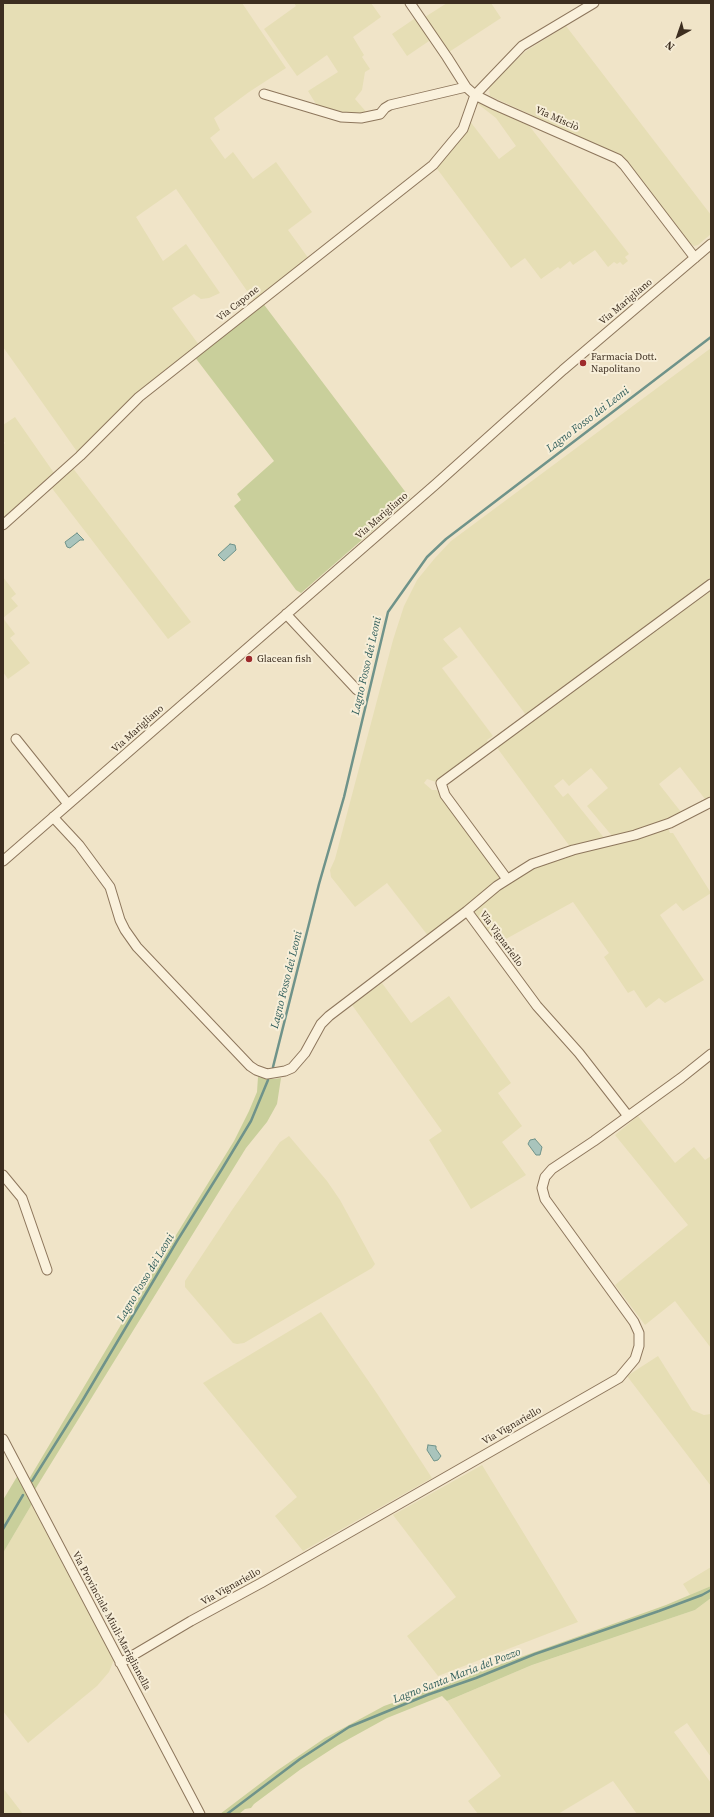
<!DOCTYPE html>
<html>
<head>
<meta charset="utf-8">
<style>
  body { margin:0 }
  #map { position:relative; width:714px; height:1817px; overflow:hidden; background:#f0e4c8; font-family:"Source Serif 4",serif }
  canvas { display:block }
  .frame { position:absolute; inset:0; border:4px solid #3d2e20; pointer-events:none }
  .north { position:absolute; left:658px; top:16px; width:40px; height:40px; -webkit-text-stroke:3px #f7eed8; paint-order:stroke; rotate:220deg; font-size:11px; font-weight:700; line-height:16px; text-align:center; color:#3d2e20 }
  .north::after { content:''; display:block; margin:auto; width:14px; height:18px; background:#3d2e20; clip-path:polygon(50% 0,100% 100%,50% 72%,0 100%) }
</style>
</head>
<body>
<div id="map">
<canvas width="714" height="1817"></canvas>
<div class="frame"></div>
<div class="north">N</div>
</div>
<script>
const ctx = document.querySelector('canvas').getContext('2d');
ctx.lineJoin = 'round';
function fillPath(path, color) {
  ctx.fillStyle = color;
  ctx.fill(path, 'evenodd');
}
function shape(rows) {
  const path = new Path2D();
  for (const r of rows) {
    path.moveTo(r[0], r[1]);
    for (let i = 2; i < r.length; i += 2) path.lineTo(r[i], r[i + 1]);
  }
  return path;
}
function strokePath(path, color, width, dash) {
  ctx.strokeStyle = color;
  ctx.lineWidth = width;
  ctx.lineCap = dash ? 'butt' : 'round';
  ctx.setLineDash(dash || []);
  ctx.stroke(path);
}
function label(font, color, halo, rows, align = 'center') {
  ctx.font = font + ' "Source Serif 4",serif';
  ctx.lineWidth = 4;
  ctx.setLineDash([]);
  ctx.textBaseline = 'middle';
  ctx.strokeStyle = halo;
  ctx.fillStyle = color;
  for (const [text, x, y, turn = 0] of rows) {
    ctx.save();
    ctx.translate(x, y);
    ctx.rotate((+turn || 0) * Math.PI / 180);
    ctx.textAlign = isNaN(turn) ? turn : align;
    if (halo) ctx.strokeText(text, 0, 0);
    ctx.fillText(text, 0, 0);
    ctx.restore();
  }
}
fillPath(shape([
  [3,3,242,3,286,68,249,92,214,118,220,130,210,138,225,159,233,152,253,179,276,162,312,212,288,230,309,259,254,301,176,189,136,217,163,261,186,244,220,293,209,298,201,299,194,294,172,308,199,345,78,453,3,347],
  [294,3,371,3,381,17,353,37,364,55,362,57,370,69,365,72,362,90,355,99,368,114,339,113,322,108,316,104,308,91,338,72,327,55,297,76,264,29,296,6],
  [447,3,491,3,501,18,449,52,425,17],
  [417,17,432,39,407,56,392,34],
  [566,26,711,215,711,234,698,245,694,246,687,241,622,156,490,96,489,89,493,82,526,51],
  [480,101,527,123,629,254,625,257,628,261,623,265,620,262,617,264,614,262,608,267,595,250,573,265,570,261,560,269,558,267,541,279,525,258,511,268,435,166,469,120,499,159,516,146,496,118,478,104],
  [711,348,711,578,526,715,460,627,443,639,458,657,442,668,493,736,487,740,489,744,444,777,436,782,427,779,424,783,432,790,436,790,440,792,499,873,499,878,497,881,429,937,387,883,355,907,331,877,330,870,335,859,393,640,404,606,417,580,435,558,451,541],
  [15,417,54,473,3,520,3,445,5,443,3,440,3,425],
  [72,467,191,622,168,639,51,487],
  [3,577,16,594,11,598,18,606,3,618,15,634,10,638,30,663,8,679,3,672],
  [711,586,711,796,705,799,680,767,659,784,681,812,664,822,613,837,587,806,608,788,591,768,569,786,563,779,554,786,563,797,568,793,605,839,571,848,495,745],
  [668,828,670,833,673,833,711,893,683,911,676,903,660,915,704,980,665,1003,659,998,646,1008,634,990,628,993,604,957,609,953,573,902,495,945,475,915,475,911,479,904,534,867,557,858],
  [382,983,411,1023,449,996,511,1083,498,1093,522,1126,502,1142,526,1175,471,1209,429,1140,442,1131,352,1005],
  [638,1116,675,1163,694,1147,705,1160,711,1156,711,1348,675,1301,645,1325,615,1285,688,1225,615,1135],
  [289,1136,327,1181,340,1200,375,1264,372,1268,244,1343,237,1344,233,1343,185,1287,185,1281,232,1210,280,1142],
  [321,1312,378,1395,432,1478,303,1551,275,1516,297,1497,203,1383],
  [658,1356,692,1410,704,1415,711,1414,711,1486,627,1376],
  [482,1465,578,1622,438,1676,407,1636,456,1597,393,1515],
  [32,1504,113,1657,113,1662,109,1672,97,1686,28,1743,3,1711,3,1553],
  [711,1567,711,1586,690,1595,683,1584],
  [711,1598,711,1757,687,1723,674,1732,711,1783,711,1814,637,1814,613,1781,558,1814,478,1814,468,1801,501,1776,447,1701,532,1665,695,1610],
  [3,1788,23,1814,3,1814]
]), '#e6deb5');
fillPath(shape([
  [262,302,410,498,301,593,296,590,234,506,241,500,237,494,274,461,194,356],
  [258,1077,274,1079,281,1078,277,1104,267,1122,246,1148,34,1491,29,1479,128,1313,234,1141,249,1111,257,1092],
  [18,1475,32,1504,3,1553,3,1500],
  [711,1586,711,1598,695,1610,532,1665,447,1701,442,1696,387,1718,338,1745,301,1769,254,1804,251,1808,245,1809,239,1814,220,1814,278,1770,325,1738,384,1706,666,1605]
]), '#c9cf9b');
const water = shape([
  [77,533,84,540,80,540,70,548,67,547,65,542,77,533],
  [230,544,235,545,236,550,224,561,218,555,230,544],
  [535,1139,542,1147,540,1155,536,1155,528,1144,530,1140,535,1139],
  [428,1445,436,1446,436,1449,441,1456,438,1460,434,1461,427,1450,428,1445]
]);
fillPath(water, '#a9c4bc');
strokePath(water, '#6f938a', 1);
strokePath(shape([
  [273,1067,319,884,344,797,388,612,427,557,446,539,711,337],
  [32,1481,81,1403,177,1241,222,1169,251,1121,268,1080],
  [3,1529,23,1495],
  [227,1814,300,1759,349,1727,427,1695,476,1678,535,1654,659,1611,702,1595,711,1590]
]), '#6f938a', 2.5);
const minor = shape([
  [410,3,447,57,466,87,475,95,495,105,618,159,624,165,695,258],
  [264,94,341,117,361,118,380,114,385,108,390,105,466,87],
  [3,525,80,456,139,397,433,165,463,129,475,95,522,46,594,3],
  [286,614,357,690],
  [16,739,68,804],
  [53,817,79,845,110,887,120,920,125,930,137,947,250,1066,256,1070,267,1074,285,1071,292,1068,305,1053,321,1024,329,1016,467,911],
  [3,861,436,484,563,370,711,244],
  [507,879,445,795,441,783,711,584],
  [628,1116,579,1053,537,1006,467,911,497,886,532,864,573,850,635,835,670,823,711,802],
  [3,1175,22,1198,47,1270],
  [3,1439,200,1814],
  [120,1663,191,1621,261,1583,619,1378,635,1359,639,1346,639,1333,634,1322,545,1199,542,1188,545,1177,552,1169,594,1141,681,1078,711,1054]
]);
strokePath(minor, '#8d765c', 11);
strokePath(minor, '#faf1dc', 9);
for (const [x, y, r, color] of [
  [583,363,4,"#9e2a2b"],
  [249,659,4,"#9e2a2b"]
]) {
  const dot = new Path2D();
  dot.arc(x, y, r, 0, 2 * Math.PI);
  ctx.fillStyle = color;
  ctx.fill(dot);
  strokePath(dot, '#f7eed8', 1.5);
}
label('10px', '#3d2e20', '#f7eed8', [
  ["Via Misciò",557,119,24],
  ["Via Marigliano",626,302,-40],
  ["Via Capone",238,304,-38],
  ["Via Marigliano",382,516,-41],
  ["Via Marigliano",138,729,-42],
  ["Via Vignariello",501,939,54],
  ["Via Vignariello",512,1426,-30],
  ["Via Vignariello",231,1587,-29],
  ["Via Provinciale Miuli-Mariglianella",111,1621,62]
]);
label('10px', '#3d2e20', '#f7eed8', [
  ["Farmacia Dott.",591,357],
  ["Napolitano",591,369],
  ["Glacean fish",257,659]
], 'left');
label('italic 11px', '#2f5d5a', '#f7eed8', [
  ["Lagno Fosso dei Leoni",588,420,-37],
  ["Lagno Fosso dei Leoni",367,666,-77],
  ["Lagno Fosso dei Leoni",287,980,-76],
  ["Lagno Fosso dei Leoni",146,1278,-59],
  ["Lagno Santa Maria del Pozzo",457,1676,-21]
]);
</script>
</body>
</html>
